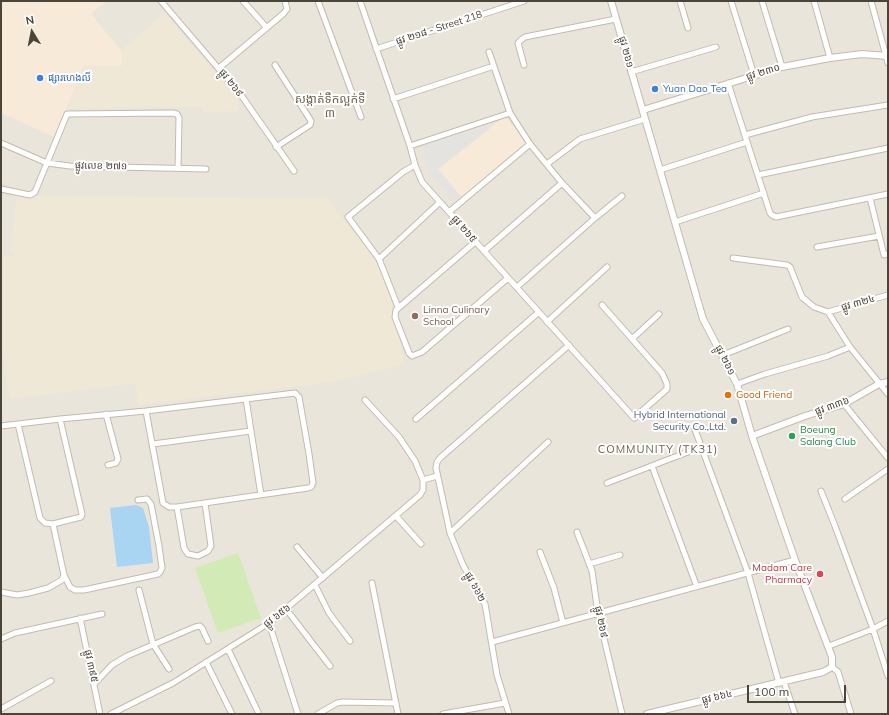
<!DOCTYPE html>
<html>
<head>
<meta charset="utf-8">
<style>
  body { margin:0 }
  #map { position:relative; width:889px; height:715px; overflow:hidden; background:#f6f3ec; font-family:Mulish,sans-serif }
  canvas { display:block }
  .frame { position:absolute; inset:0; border:2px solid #4b4439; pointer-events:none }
  .north { position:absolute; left:12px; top:12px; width:40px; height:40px; -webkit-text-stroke:3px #fff; paint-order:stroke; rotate:350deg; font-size:11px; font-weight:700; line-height:16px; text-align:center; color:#4b4439 }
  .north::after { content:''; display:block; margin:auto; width:14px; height:18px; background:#4b4439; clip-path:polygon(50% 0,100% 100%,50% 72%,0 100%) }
  .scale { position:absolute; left:747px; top:685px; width:99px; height:18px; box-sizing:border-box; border:2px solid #4b4439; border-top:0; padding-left:5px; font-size:12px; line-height:14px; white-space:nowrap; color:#4b4439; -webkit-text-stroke:3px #fff; paint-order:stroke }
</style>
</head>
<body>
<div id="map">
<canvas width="889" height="715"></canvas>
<div class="frame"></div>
<div class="north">N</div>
<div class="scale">100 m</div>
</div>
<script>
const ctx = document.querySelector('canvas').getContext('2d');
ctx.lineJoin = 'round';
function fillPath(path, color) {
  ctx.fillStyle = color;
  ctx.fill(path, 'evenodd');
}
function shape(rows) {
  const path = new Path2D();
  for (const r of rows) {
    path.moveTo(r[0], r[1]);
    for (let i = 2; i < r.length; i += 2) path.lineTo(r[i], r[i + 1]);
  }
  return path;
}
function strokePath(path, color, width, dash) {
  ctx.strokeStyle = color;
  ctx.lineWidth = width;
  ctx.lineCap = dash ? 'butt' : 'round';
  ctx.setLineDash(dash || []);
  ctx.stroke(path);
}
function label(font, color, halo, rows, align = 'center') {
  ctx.font = font + ' Mulish,"Noto Sans Khmer",sans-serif';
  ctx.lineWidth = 4;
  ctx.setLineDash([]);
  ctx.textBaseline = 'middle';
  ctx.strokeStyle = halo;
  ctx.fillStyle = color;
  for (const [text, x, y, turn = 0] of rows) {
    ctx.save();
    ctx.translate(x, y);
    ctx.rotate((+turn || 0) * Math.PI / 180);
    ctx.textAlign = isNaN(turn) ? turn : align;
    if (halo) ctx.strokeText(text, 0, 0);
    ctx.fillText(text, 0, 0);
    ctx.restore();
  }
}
fillPath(shape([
  [1,1,888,1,888,714,1,714]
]), '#eae5da');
fillPath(shape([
  [1,1,106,1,91,14,122,51,122,66,84,66,54,137,1,113],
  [505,116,527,144,463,199,438,169]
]), '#f7ead8');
fillPath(shape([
  [165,13,237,98,239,111,203,112,202,107,66,109,84,66,122,66,121,50],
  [17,196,327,198,383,270,389,290,404,364,332,382,137,405,136,383,10,399,1,345,1,256,14,256,11,249]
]), '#efe8d6');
fillPath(shape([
  [238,553,261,618,218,633,195,568]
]), '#d2eab5');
fillPath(shape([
  [486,125,489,129,438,169,460,196,452,201,430,172,423,150,424,145]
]), '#e5e3e0');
fillPath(shape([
  [136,505,143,508,149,527,153,563,117,567,110,508]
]), '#a9d4f2');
const minor = shape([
  [161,1,241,95,294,171],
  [243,1,267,28],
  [318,1,361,117],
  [360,1,410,146,415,165,422,182,634,418,667,389,667,384,662,373,602,305],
  [680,1,688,28],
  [731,1,754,75],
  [762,1,782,67],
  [814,1,830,58],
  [871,1,888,63],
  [376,49,524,1],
  [489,52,510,113,530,144,562,183,595,218],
  [275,65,311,121,310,125,276,147],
  [524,65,518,43,521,40,525,37,616,19],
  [219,68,283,14,287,9,285,1],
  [631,72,716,47],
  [728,83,770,213,772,215,776,217,888,194],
  [393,99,494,66],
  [745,135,812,117,888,105],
  [1,143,47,163,70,166,206,169],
  [410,146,510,113],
  [547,164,580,139,645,119],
  [660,170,747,142],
  [758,175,888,148],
  [1,189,30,195,35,192,67,114,173,113,177,114,179,118,178,168],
  [870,198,884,255,888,254],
  [449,212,530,144],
  [675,222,764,193],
  [475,242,396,310,395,317,409,353,412,356,422,352,508,278],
  [817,247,879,236],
  [484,251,562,183],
  [733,258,787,265,790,267,802,297,814,307,828,312,850,347,888,394],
  [379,259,440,202],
  [517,287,595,218,622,196],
  [398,307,379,259,348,217,403,172,415,165],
  [828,312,888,295],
  [547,322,607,267],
  [632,339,659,314],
  [723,355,788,329],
  [737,384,765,374,828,356,850,347],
  [246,399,261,495],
  [844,404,888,458],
  [106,414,118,459,116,463,108,465],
  [416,419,539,312],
  [18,424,40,518,45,523,53,524,81,517,82,514,60,419],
  [1,426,60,419,146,411,295,393,299,397,309,454,313,483,311,487,308,488,177,507,169,507,163,503,146,411],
  [694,427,748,573,779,683],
  [153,444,251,431],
  [652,466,697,587],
  [423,480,437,476],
  [607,483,701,447],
  [821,491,835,526,873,629,888,676],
  [845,499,888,469],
  [177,507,184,548,188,554,198,556,208,551,211,546,205,503],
  [396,516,421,544],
  [577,532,592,571,598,613,622,714],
  [450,533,548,442],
  [297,547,323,578],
  [540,552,554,588,563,623],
  [589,564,620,555],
  [64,575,70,587,75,590,84,590,158,574,160,572,162,568,159,546,151,504,147,499,138,500],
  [372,583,398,714],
  [315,585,329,613,350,641],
  [139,590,153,644,169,669],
  [1,592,17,595,29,593,48,588,62,580,64,575,53,524],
  [286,609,330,666],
  [80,618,100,714],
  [269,623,298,714],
  [1,639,15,633,102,614],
  [492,642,795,560],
  [829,646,873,629,888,621],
  [228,649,258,712],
  [206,662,232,714],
  [832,667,838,672,851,714],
  [784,682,795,714],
  [94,684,112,665,127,656,195,627,200,626,202,628,208,641],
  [1,709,51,681],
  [111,714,173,683,269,623,420,495,423,490,423,480,415,461,399,437,365,400],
  [318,714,337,703,343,702,395,703],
  [443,714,505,703],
  [509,714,497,675,485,604,463,565,450,533,436,468,437,462,440,458,569,345]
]);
const tertiary = shape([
  [611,1,703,319,737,384,752,436,795,560,832,657,832,667,823,672,647,714],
  [643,110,782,67,830,58,862,54,888,56],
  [752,436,805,416,844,404,879,384,888,382]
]);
strokePath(minor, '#c2bbae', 7);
strokePath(tertiary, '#c2bbae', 8);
strokePath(minor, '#fff', 5);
strokePath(tertiary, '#fff', 6);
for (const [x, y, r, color] of [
  [40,78,4,"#3f7fe0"],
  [655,89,4,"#3f7fe0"],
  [415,316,4,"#8d6e63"],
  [728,395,4,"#e8710a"],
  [734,421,4,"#5c6f8a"],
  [792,436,4,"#2e9e5b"],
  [820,574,4,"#e0444e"]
]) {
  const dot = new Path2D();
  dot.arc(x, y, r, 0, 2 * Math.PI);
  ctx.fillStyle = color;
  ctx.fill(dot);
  strokePath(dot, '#fff', 1.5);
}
label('10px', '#4b4439', '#fff', [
  ["ផ្លូវ ២១៨ - Street 218",439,28,-18],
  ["ផ្លូវ ២៦១",626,52,74],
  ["ផ្លូវ ២៣០",763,72,-17],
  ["ផ្លូវ ២៦៩",231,83,51],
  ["ផ្លូវលេខ ២៧១",101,166,1],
  ["ផ្លូវ ២៦៥",464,229,49],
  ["ផ្លូវ ៣២៤",858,303,-16],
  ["ផ្លូវ ២៦១",725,360,63],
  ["ផ្លូវ ៣៣៦",832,406,-20],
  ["ផ្លូវ ៦៦២",475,587,61],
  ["ផ្លូវ ៦៥៦",277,616,-38],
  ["ផ្លូវ ២៦៩",601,622,78],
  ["ផ្លូវ ៣៩៥",91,666,78],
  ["ផ្លូវ ៦៦៤",717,697,-13]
]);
label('10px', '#366cbe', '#fff', [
  ["ផ្សារហេងលី",48,78],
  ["Yuan Dao Tea",663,89]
], 'left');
label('10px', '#785e54', '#fff', [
  ["Linna Culinary",423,310],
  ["School",423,322]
], 'left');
label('10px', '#c56008', '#fff', [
  ["Good Friend",736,395]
], 'left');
label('10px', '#4e5e75', '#fff', [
  ["Hybrid International",726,415],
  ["Security Co.,Ltd.",726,427]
], 'right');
label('10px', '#27864d', '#fff', [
  ["Boeung",800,430],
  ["Salang Club",800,442]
], 'left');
label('10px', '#be3a42', '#fff', [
  ["Madam Care",812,568],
  ["Pharmacy",812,580]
], 'right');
ctx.letterSpacing = '1px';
label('11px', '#6e6250', '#fff', [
  ["COMMUNITY (TK31)",658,450]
]);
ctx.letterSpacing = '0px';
label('12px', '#6e6250', '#fff', [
  ["សង្កាត់ទឹកល្អក់ទី",330,99],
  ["៣",330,113]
]);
</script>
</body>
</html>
